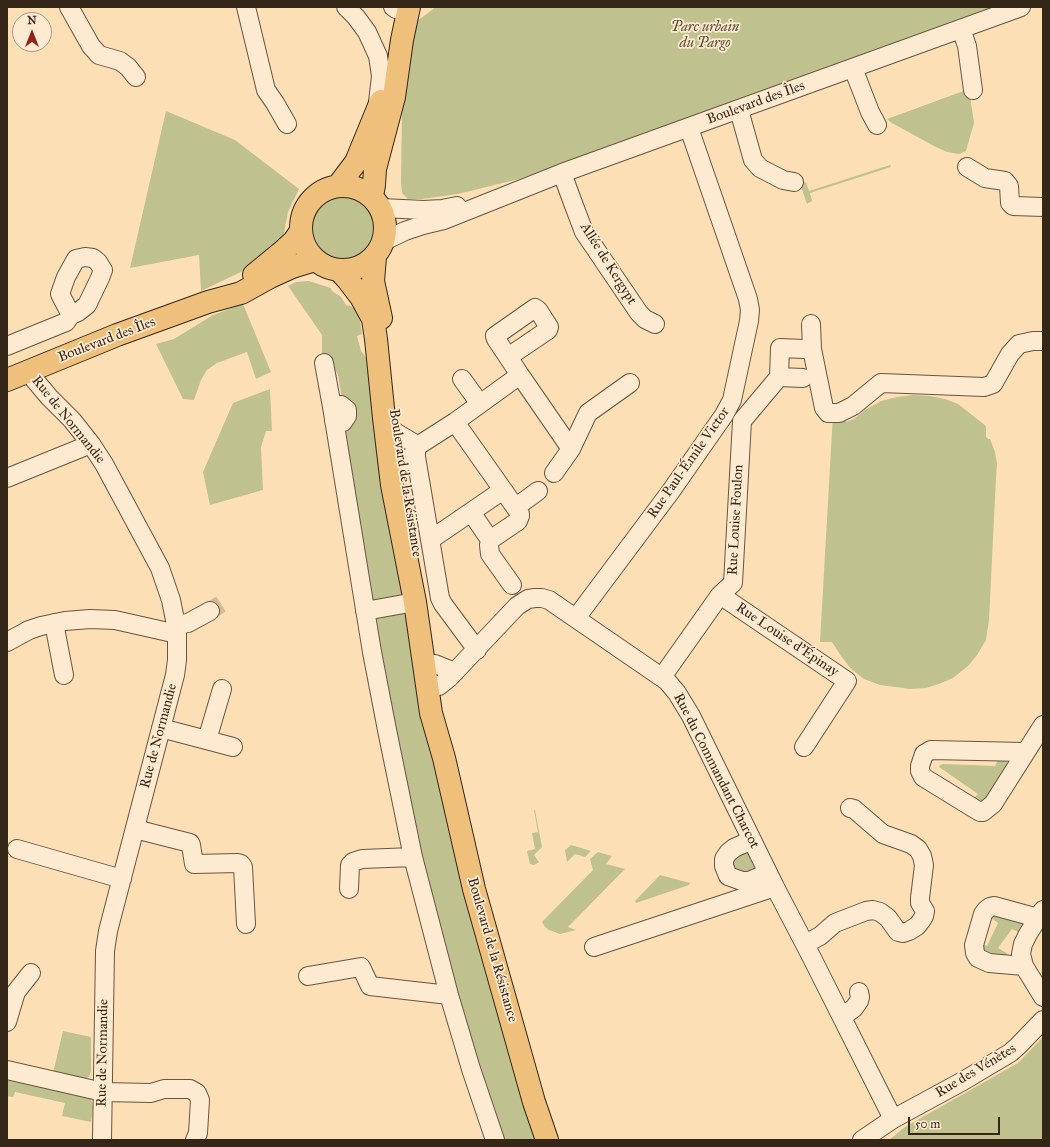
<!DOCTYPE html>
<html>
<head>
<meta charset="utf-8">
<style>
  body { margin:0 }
  #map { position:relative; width:1050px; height:1147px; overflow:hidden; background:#fddfb6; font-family:"IM FELL Great Primer",serif }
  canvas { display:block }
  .frame { position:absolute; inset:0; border:8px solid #342718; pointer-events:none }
  .north { position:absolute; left:12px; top:12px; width:40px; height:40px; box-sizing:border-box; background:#feead0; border:1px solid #ad9c86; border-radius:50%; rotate:0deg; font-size:11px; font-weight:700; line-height:16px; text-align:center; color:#342718 }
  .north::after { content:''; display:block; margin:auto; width:14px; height:18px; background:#8f2418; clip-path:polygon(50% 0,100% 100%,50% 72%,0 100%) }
  .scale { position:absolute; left:908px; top:1117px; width:92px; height:18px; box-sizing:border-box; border:2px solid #342718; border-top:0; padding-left:5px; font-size:12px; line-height:14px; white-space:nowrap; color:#342718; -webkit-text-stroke:3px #feead0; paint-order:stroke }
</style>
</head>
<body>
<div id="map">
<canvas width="1050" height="1147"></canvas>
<div class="frame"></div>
<div class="north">N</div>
<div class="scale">50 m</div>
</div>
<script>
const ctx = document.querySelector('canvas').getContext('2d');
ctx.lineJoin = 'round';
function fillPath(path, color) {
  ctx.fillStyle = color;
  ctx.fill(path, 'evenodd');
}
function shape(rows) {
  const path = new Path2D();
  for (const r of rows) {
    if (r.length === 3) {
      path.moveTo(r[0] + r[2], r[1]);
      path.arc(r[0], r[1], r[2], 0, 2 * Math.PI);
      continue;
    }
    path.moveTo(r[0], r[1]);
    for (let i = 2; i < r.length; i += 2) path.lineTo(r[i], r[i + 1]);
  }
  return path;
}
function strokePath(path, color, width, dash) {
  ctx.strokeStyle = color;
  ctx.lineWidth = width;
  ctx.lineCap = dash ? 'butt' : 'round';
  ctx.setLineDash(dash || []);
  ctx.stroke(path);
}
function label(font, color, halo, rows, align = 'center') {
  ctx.font = font + ' "IM FELL Great Primer",serif';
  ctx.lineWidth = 3.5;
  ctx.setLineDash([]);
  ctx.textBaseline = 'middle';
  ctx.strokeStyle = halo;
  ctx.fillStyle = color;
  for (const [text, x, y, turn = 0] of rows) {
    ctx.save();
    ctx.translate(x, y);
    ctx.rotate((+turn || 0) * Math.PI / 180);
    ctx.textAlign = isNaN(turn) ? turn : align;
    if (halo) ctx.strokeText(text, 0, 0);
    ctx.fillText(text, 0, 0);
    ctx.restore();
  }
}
fillPath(shape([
  [436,7,995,7,519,179,458,194,422,199,408,199,402,193,401,182,402,108,413,24],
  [969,89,974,123,966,151,959,154,947,152,934,146,892,123,887,119],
  [166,111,235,140,299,189,288,212,283,238,245,270,201,291,199,255,130,268],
  [890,165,891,167,810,193,812,201,807,204,800,184,806,182,809,191],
  [344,228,33],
  [309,281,331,288,332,291,341,297,346,305,358,308,362,334,357,336,361,351,374,367,404,589,401,594,397,598,372,604,343,432,342,398,338,375,331,362,322,353,322,335,288,286,296,282],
  [243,304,271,372,256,379,247,352,217,363,207,370,201,380,194,400,183,399,156,344,174,339,213,315],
  [270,389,272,431,266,431,261,447,263,490,210,505,203,472,233,403],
  [913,395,930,396,945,399,958,404,986,426,986,437,988,439,990,439,995,452,997,464,996,478,989,620,986,640,977,655,968,666,953,678,939,684,926,688,910,689,880,685,864,679,851,669,841,656,832,642,820,642,833,414,845,413,846,422,854,419,865,410,881,401,897,397],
  [402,613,408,617,538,1140,501,1140,452,978,422,867,374,624,376,619,380,615],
  [1000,756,1006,758,1008,767,991,798,978,804,971,801,978,794,939,767,940,765,943,764,995,766],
  [534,810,535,810,542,847,534,855,539,862,534,865,530,864,527,851,535,849,532,833,538,832],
  [571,845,591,851,585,857,575,854,567,862,565,850],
  [748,851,758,870,748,873,737,871,734,867,732,861,734,857],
  [598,852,612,856,606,864,625,869,568,927,576,930,560,934,549,930,545,927,542,922,593,870,590,859],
  [660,875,690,883,689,885,636,903,635,901],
  [991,913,1021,921,1022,924,1023,929,1020,933,1012,929,998,948,1008,954,1006,956,986,955,979,941,987,946,998,923,989,916],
  [63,1031,91,1037,91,1071,89,1077,83,1079,53,1073],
  [1043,1037,1043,1140,889,1140,905,1127,1018,1063],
  [7,1078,91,1098,93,1108,91,1122,62,1116,65,1103,15,1092,13,1097,7,1096]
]), '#bfc28e');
strokePath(shape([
  [210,611,221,604]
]), '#d5ba96', 18, [18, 9]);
const minor = shape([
  [69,7,91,46,99,55,120,61,128,67,136,77],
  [246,7,266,90,275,103,287,124],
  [346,7,356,17,367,32,378,56,381,76,377,111],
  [393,7,396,9],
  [961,29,967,46,973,90],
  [853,68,870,112,877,125],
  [739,110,753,160,760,168,783,180,794,182],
  [967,167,985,178,1005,181,1009,186,1010,203,1013,206,1043,207],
  [562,173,573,203,584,232,639,313,645,319,655,324],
  [381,208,424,210,442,209,457,206],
  [384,241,405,231,423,225,444,220,562,173,1021,7],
  [811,324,812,349,824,408,828,413,839,413,853,406,881,383,984,387,993,384,1010,354,1019,344,1033,341,1043,341],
  [7,346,66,322,71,315,78,312,87,305,100,278,103,270,98,262,93,258,85,257,76,259,66,277,60,294,71,315],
  [324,363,332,407,372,652,387,730,413,857,449,995,471,1069,495,1140],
  [29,371,34,379,49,397,72,420,91,444,104,464,160,568,171,600,175,620,177,634,177,660,175,675,108,931,105,951,102,1140],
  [520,375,571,449,554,473],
  [779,377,780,348,804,349],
  [462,379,480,404],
  [332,407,341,405,347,410,347,416,343,422,334,421],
  [455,422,520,514,520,516,518,521,490,540,471,512,503,490],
  [395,432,412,442,416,447,416,457,440,598,443,604,477,650],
  [571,449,588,413,630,383],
  [400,465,413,455,416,447,455,422,520,375,496,339,495,336,535,308,538,310,549,327,548,330,508,357],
  [7,478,91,444],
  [516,507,538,491],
  [430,540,471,512],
  [490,540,489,545,490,554,512,585],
  [720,595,847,681,804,747],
  [365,611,415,602],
  [576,618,671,491,710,435,724,415,732,400,749,321,750,310,748,299,689,128],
  [54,623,64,675],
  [176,625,188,623,210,611],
  [7,642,29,630,41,626,65,621,90,619,115,620,177,634],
  [435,664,455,672],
  [662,677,720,595,733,583,742,421,779,377,803,378],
  [426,682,439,686,449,678,517,606,528,599,535,598,542,598,549,600,667,681,677,693,691,716,775,887,812,958,893,1119],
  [161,728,233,747],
  [207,740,222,689],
  [1025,752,931,750,924,754,920,766,920,771,923,777,975,809,980,812,983,812,993,804,1043,725],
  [135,829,190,843,191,845,194,864,238,863,241,864,243,867,246,924],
  [752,840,734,848,728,853,724,859,724,866,728,876,742,881,749,881,768,873],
  [17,849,122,879],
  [349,889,350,865,353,862,362,859,413,857],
  [1043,910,1028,934,1023,944,1021,954,1024,966,1043,997],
  [805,944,820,936,835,923,866,911,873,910,880,912,888,918,898,932,903,933,909,931,917,926,921,921,924,916,925,911,920,903,920,898,924,865,922,856,918,849,911,844,883,834,854,809,850,808],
  [594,947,775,887],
  [1024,966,989,963,978,958,975,953,974,945,983,914,986,910,990,907,994,906,1038,918],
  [308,976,361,967,370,986,449,995],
  [842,1017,854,1008,859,1001,860,997,859,992],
  [7,1022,16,992,31,973],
  [7,1070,103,1092,151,1093,164,1089,190,1089,197,1093,200,1100,198,1133,195,1140],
  [862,1140,893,1119,963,1081,1010,1053,1018,1046,1043,1020]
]);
const major = shape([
  [343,228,42],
  [338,186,356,162,377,111,381,101],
  [372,196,374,185,375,169,394,97,402,40,409,7],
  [375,257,373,281,381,318],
  [339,270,348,280,361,297,373,319,376,339,384,418,392,485,415,602,431,713,444,758,474,889,534,1102,547,1140],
  [254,275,282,252,294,241,301,231],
  [7,380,117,335,208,302,241,293,270,277,292,267,315,260]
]);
strokePath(minor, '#665540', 20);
strokePath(major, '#342718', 24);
strokePath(minor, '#feead0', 18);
strokePath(major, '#eec07b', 22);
label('italic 14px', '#574e36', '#feead0', [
  ["Parc urbain",705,28],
  ["du Pargo",705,44]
]);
label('14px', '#342718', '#feead0', [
  ["Boulevard des Îles",756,103,-20],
  ["Allée de Kergypt",608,264,58],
  ["Boulevard des Îles",107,340,-21],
  ["Rue de Normandie",68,420,51],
  ["Rue Paul-Émile Victor",689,463,-55],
  ["Boulevard de la Résistance",405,483,81],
  ["Rue Louise Foulon",736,520,-87],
  ["Rue Louise d'Épinay",787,640,34],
  ["Rue de Normandie",159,736,-75],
  ["Rue du Commandant Charcot",716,771,63],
  ["Boulevard de la Résistance",492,950,74],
  ["Rue de Normandie",103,1053,-89],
  ["Rue des Vénètes",976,1071,-31]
]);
</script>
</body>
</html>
